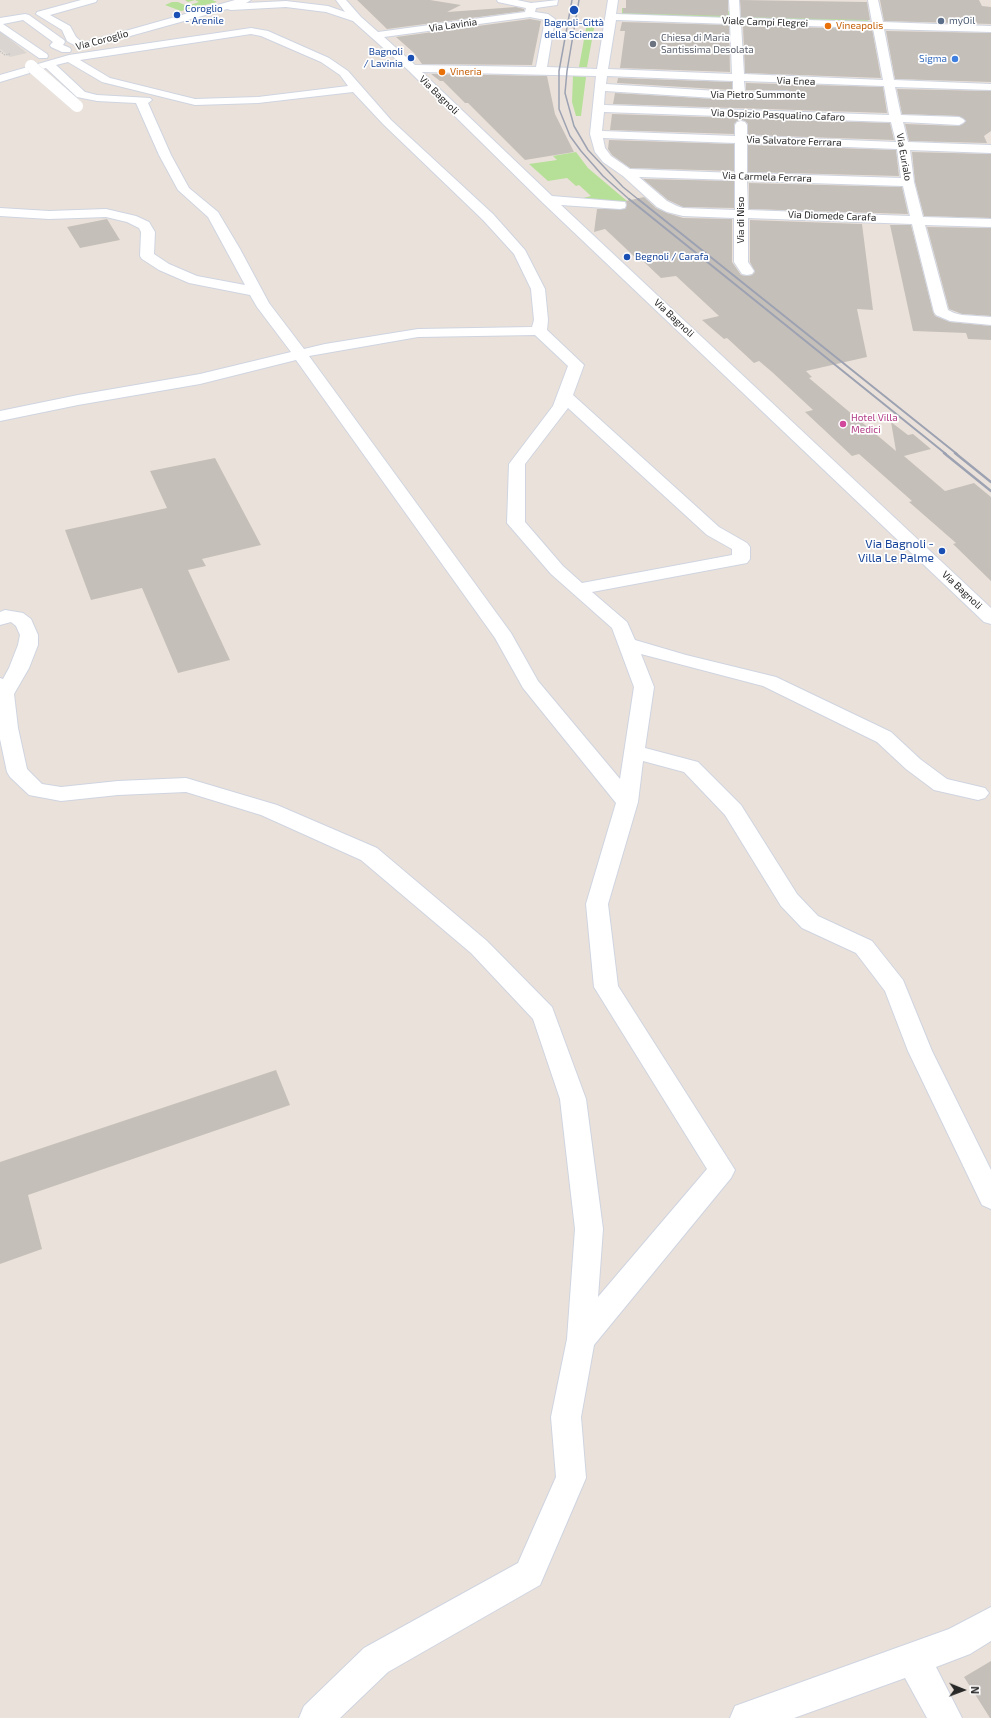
<!DOCTYPE html>
<html>
<head>
<meta charset="utf-8">
<style>
  body { margin:0 }
  #map { position:relative; width:991px; height:1718px; overflow:hidden; background:#eae2da; font-family:"Exo 2",sans-serif }
  canvas { display:block }
  .north { position:absolute; left:943px; top:1670px; width:40px; height:40px; -webkit-text-stroke:3px #fff; paint-order:stroke; rotate:91deg; font-size:11px; font-weight:700; line-height:16px; text-align:center; color:#282828 }
  .north::after { content:''; display:block; margin:auto; width:14px; height:18px; background:#282828; clip-path:polygon(50% 0,100% 100%,50% 72%,0 100%) }
</style>
</head>
<body>
<div id="map">
<canvas width="991" height="1718"></canvas>
<div class="north">N</div>
</div>
<script>
const ctx = document.querySelector('canvas').getContext('2d');
ctx.lineJoin = 'round';
function fillPath(path, color) {
  ctx.fillStyle = color;
  ctx.fill(path, 'evenodd');
}
function shape(rows) {
  const path = new Path2D();
  for (const r of rows) {
    path.moveTo(r[0], r[1]);
    for (let i = 2; i < r.length; i += 2) path.lineTo(r[i], r[i + 1]);
  }
  return path;
}
function strokePath(path, color, width, dash) {
  ctx.strokeStyle = color;
  ctx.lineWidth = width;
  ctx.lineCap = dash ? 'butt' : 'round';
  ctx.setLineDash(dash || []);
  ctx.stroke(path);
}
function label(font, color, halo, rows, align = 'center') {
  ctx.font = font + ' "Exo 2",sans-serif';
  ctx.lineWidth = 3.5;
  ctx.setLineDash([]);
  ctx.textBaseline = 'middle';
  ctx.strokeStyle = halo;
  ctx.fillStyle = color;
  for (const [text, x, y, turn = 0] of rows) {
    ctx.save();
    ctx.translate(x, y);
    ctx.rotate((+turn || 0) * Math.PI / 180);
    ctx.textAlign = isNaN(turn) ? turn : align;
    if (halo) ctx.strokeText(text, 0, 0);
    ctx.fillText(text, 0, 0);
    ctx.restore();
  }
}
fillPath(shape([
  [185,0,212,0,217,2,181,11,165,5,172,2,178,2,187,6,199,2,195,0,188,2],
  [622,8,730,11,730,18,622,15],
  [742,12,867,15,869,24,743,20],
  [587,23,595,23,587,67,579,67],
  [573,76,586,77,581,116,576,116,572,102],
  [576,152,588,168,627,201,622,202,579,199,591,196,579,185,576,186,567,178,548,181,529,164,557,160,553,156]
]), '#b6df98');
fillPath(shape([
  [0,32,1,32,27,53,10,57,0,49]
]), '#dad5d0');
fillPath(shape([
  [357,0,430,0,461,5,447,12,516,7,524,9,524,11,387,29],
  [626,0,728,0,728,16,623,13,623,8,626,8],
  [740,0,867,2,870,20,741,17],
  [880,0,979,0,982,6,991,7,991,24,884,21],
  [530,19,541,21,532,65,422,64,414,53,396,37],
  [622,22,729,25,730,72,620,68,625,31,620,31],
  [743,26,872,29,881,78,745,73],
  [886,31,991,33,991,82,895,79],
  [431,74,547,76,555,114,574,152,525,160,468,103,465,103,443,81,440,81],
  [618,78,732,82,732,90,617,83],
  [746,83,883,87,887,113,613,104,615,93,730,100,786,98,791,97,794,94,791,91,786,90,746,90],
  [897,89,991,91,991,131,984,136,987,143,909,141,905,124,959,126,966,121,959,116,902,114],
  [612,114,890,123,894,140,748,135,748,124,745,121,741,120,737,121,734,124,734,134,610,130],
  [609,140,734,144,734,171,630,168,612,155,608,149],
  [748,145,896,150,899,176,748,172],
  [912,152,991,154,991,218,924,216,915,182],
  [643,179,734,181,734,208,683,207,668,200],
  [749,183,902,187,908,214,749,209],
  [644,197,656,208,667,213,683,218,732,219,732,262,741,275,747,276,752,275,755,272,750,262,750,220,862,224,873,310,857,309,867,357,806,371,812,377,809,378,896,451,891,422,908,435,913,434,931,449,904,456,945,491,974,483,991,497,991,581,953,544,956,543,909,502,912,501,859,454,852,456,805,412,813,410,772,372,759,361,754,363,727,338,724,339,702,320,719,316,676,276,661,278,643,261,639,261,605,229,594,232,597,209,625,209,627,205,626,201],
  [107,219,120,240,80,248,67,227],
  [890,225,911,225,933,312,935,316,950,322,991,326,991,340,968,339,966,333,913,331],
  [927,227,991,228,991,316,962,314,949,309],
  [215,458,261,545,202,559,206,566,188,570,230,660,178,673,142,588,91,600,65,530,167,508,150,471],
  [276,1070,290,1105,28,1195,42,1249,0,1264,0,1162],
  [991,1661,991,1718,990,1718,964,1677]
]), '#c5bfba');
const minor = shape([
  [81,0,97,0,96,2,50,15,70,26,76,37,86,46,81,49,67,41,62,30,36,14,37,12,81,0],
  [235,0,251,0,246,3,286,1,328,6,345,12,336,0,346,0,361,17,378,32,525,12,526,8,498,2,497,0,517,0,531,3,558,0,557,5,536,8,535,12,548,14,555,19,547,67,597,69,608,0,618,0,616,14,730,18,729,0,739,0,740,18,872,22,868,0,878,0,883,22,991,26,991,32,884,29,894,80,991,84,991,90,895,87,901,115,959,117,963,119,965,121,963,123,959,125,903,122,908,142,991,145,991,153,910,150,914,182,923,217,991,219,991,227,925,225,948,310,954,313,962,315,991,317,991,325,950,321,936,315,934,312,912,224,748,218,748,262,754,271,752,274,747,275,742,274,734,262,734,218,683,216,667,212,657,207,623,176,603,162,595,152,590,134,596,76,422,72,552,196,625,202,626,205,625,208,620,209,561,205,991,608,991,624,984,622,543,203,408,70,353,21,326,12,286,7,231,10,227,9,98,45,90,45,89,43,90,41,235,0],
  [530,17,545,20,536,67,415,65,384,37,530,17],
  [616,20,730,24,732,74,608,69,616,20],
  [741,24,873,28,883,80,744,74,741,24],
  [607,76,733,81,733,92,606,84,607,76],
  [744,81,884,86,889,115,604,105,605,91,730,99,786,97,790,96,792,94,790,92,786,91,745,92,744,81],
  [604,112,891,122,896,142,747,136,747,125,745,122,741,121,737,122,735,125,735,136,602,131,604,112],
  [603,138,735,143,735,173,630,169,611,156,605,148,603,138],
  [747,143,897,149,901,178,747,173,747,143],
  [639,177,735,180,735,210,683,208,677,206,667,201,639,177],
  [747,181,903,186,910,216,748,210,747,181],
  [25,14,29,15,64,40,65,42,63,45,70,48,71,50,70,52,62,52,51,47,50,45,53,42,23,20,3,24,47,54,48,56,47,58,39,58,0,31,0,18,25,14],
  [251,28,268,31,329,58,348,71,391,120,493,214,525,250,545,289,548,320,547,330,584,365,573,395,719,527,747,543,750,547,750,559,747,563,592,592,627,622,635,640,686,655,776,677,891,732,920,759,947,779,985,788,989,793,985,798,978,800,934,790,906,769,877,742,763,686,641,654,654,687,645,748,698,762,741,805,797,894,818,916,872,941,903,980,932,1051,991,1170,991,1209,982,1205,908,1051,885,991,856,953,802,928,781,906,725,815,684,772,643,761,638,802,608,904,618,986,735,1170,731,1178,594,1345,581,1417,586,1478,540,1585,388,1672,340,1718,299,1718,304,1706,364,1648,518,1563,556,1477,551,1417,567,1339,575,1229,560,1099,533,1019,471,953,361,860,261,815,186,792,118,795,61,801,29,795,10,777,7,772,0,739,0,678,3,679,9,668,18,645,20,635,16,626,11,622,0,625,0,612,5,610,23,613,31,619,38,635,38,645,29,668,14,694,18,728,27,769,42,784,61,787,118,781,186,778,277,805,377,848,487,941,552,1007,586,1099,603,1229,598,1297,707,1169,594,987,586,904,616,803,523,688,495,638,296,360,200,384,78,405,0,421,0,411,78,395,200,374,291,352,257,307,250,295,189,283,159,270,142,259,140,256,141,232,139,228,127,222,106,217,49,219,0,216,0,208,49,211,106,209,136,216,149,222,155,232,154,254,169,264,197,276,245,285,208,217,178,190,159,155,136,103,97,101,77,97,46,68,0,82,0,75,69,55,251,28],
  [251,34,261,36,321,62,340,75,348,86,258,97,195,99,110,78,80,60,251,34],
  [68,62,102,82,195,105,258,103,353,92,383,124,483,220,514,254,531,289,534,320,532,327,418,329,325,344,304,349,269,303,240,249,218,212,189,188,171,155,148,103,152,100,150,98,97,95,85,92,56,65,68,62],
  [535,335,568,366,553,406,509,464,507,523,551,574,612,628,634,687,620,779,538,681,511,633,309,356,418,337,535,335],
  [568,408,707,535,732,549,732,555,582,583,563,566,525,522,525,464,568,408],
  [991,1607,991,1641,970,1654,936,1667,962,1718,927,1718,905,1678,794,1718,730,1718,735,1706,949,1629,991,1607]
]);
strokePath(minor, '#cfd4e0', 2);
strokePath(shape([
  [0,51,5,55,10,54]
]), '#c3c3c3', 1.5, [1.5, 1]);
fillPath(minor, '#fff');
strokePath(shape([
  [572,0,559,71,559,109,570,136,581,151,603,176,630,200],
  [579,0,567,71,565,93,574,126,588,150,623,187,639,200]
]), '#9da2b2', 1.5);
strokePath(shape([
  [629,199,946,454],
  [638,199,957,454]
]), '#9da2b2', 2);
strokePath(shape([
  [944,453,991,491],
  [955,453,991,482]
]), '#9da2b2', 2.5);
const minorBridge = shape([
  [31,66,77,106]
]);
strokePath(minorBridge, '#cfd4e0', 12, []);
strokePath(minorBridge, '#fff', 12);
for (const [x, y, r, color] of [
  [574,10,5,"#1a4fb4"],
  [177,15,4,"#1a4fb4"],
  [941,21,4,"#5c6f8a"],
  [828,26,4,"#e8710a"],
  [653,44,4,"#6b7280"],
  [411,58,4,"#1a4fb4"],
  [955,59,4,"#3f7fe0"],
  [442,72,4,"#e8710a"],
  [627,257,4,"#1a4fb4"],
  [843,424,4,"#d1479c"],
  [942,551,4,"#1a4fb4"]
]) {
  const dot = new Path2D();
  dot.arc(x, y, r, 0, 2 * Math.PI);
  ctx.fillStyle = color;
  ctx.fill(dot);
  strokePath(dot, '#fff', 1.5);
}
label('10px', '#164399', '#fff', [
  ["Coroglio",185,9],
  ["- Arenile",185,21],
  ["Bagnoli-Città",574,23,"center"],
  ["della Scienza",574,35,"center"],
  ["Bagnoli",403,52,"right"],
  ["/ Lavinia",403,64,"right"],
  ["Begnoli / Carafa",635,257]
], 'left');
label('10px', '#4e5e75', '#fff', [
  ["myOil",949,21]
], 'left');
label('10px', '#282828', '#fff', [
  ["Viale Campi Flegrei",765,22,2],
  ["Via Lavinia",453,25,-8],
  ["Via Coroglio",102,40,-15],
  ["Via Enea",796,81,2],
  ["Via Bagnoli",439,95,44],
  ["Via Pietro Summonte",758,95],
  ["Via Ospizio Pasqualino Cafaro",778,115,2],
  ["Via Salvatore Ferrara",794,141,2],
  ["Via Eurialo",904,157,80],
  ["Via Carmela Ferrara",767,177,2],
  ["Via Diomede Carafa",832,216,2],
  ["Via di Niso",741,220,-90],
  ["Via Bagnoli",674,318,43],
  ["Via Bagnoli",962,590,43]
]);
label('10px', '#c56008', '#fff', [
  ["Vineapolis",836,26],
  ["Vineria",450,72]
], 'left');
label('10px', '#5b616d', '#fff', [
  ["Chiesa di Maria",661,38],
  ["Santissima Desolata",661,50]
], 'left');
label('10px', '#366cbe', '#fff', [
  ["Sigma",947,59]
], 'right');
label('10px', '#b23c85', '#fff', [
  ["Hotel Villa",851,418],
  ["Medici",851,430]
], 'left');
label('12px', '#164399', '#fff', [
  ["Via Bagnoli -",934,544],
  ["Villa Le Palme",934,558]
], 'right');
</script>
</body>
</html>
